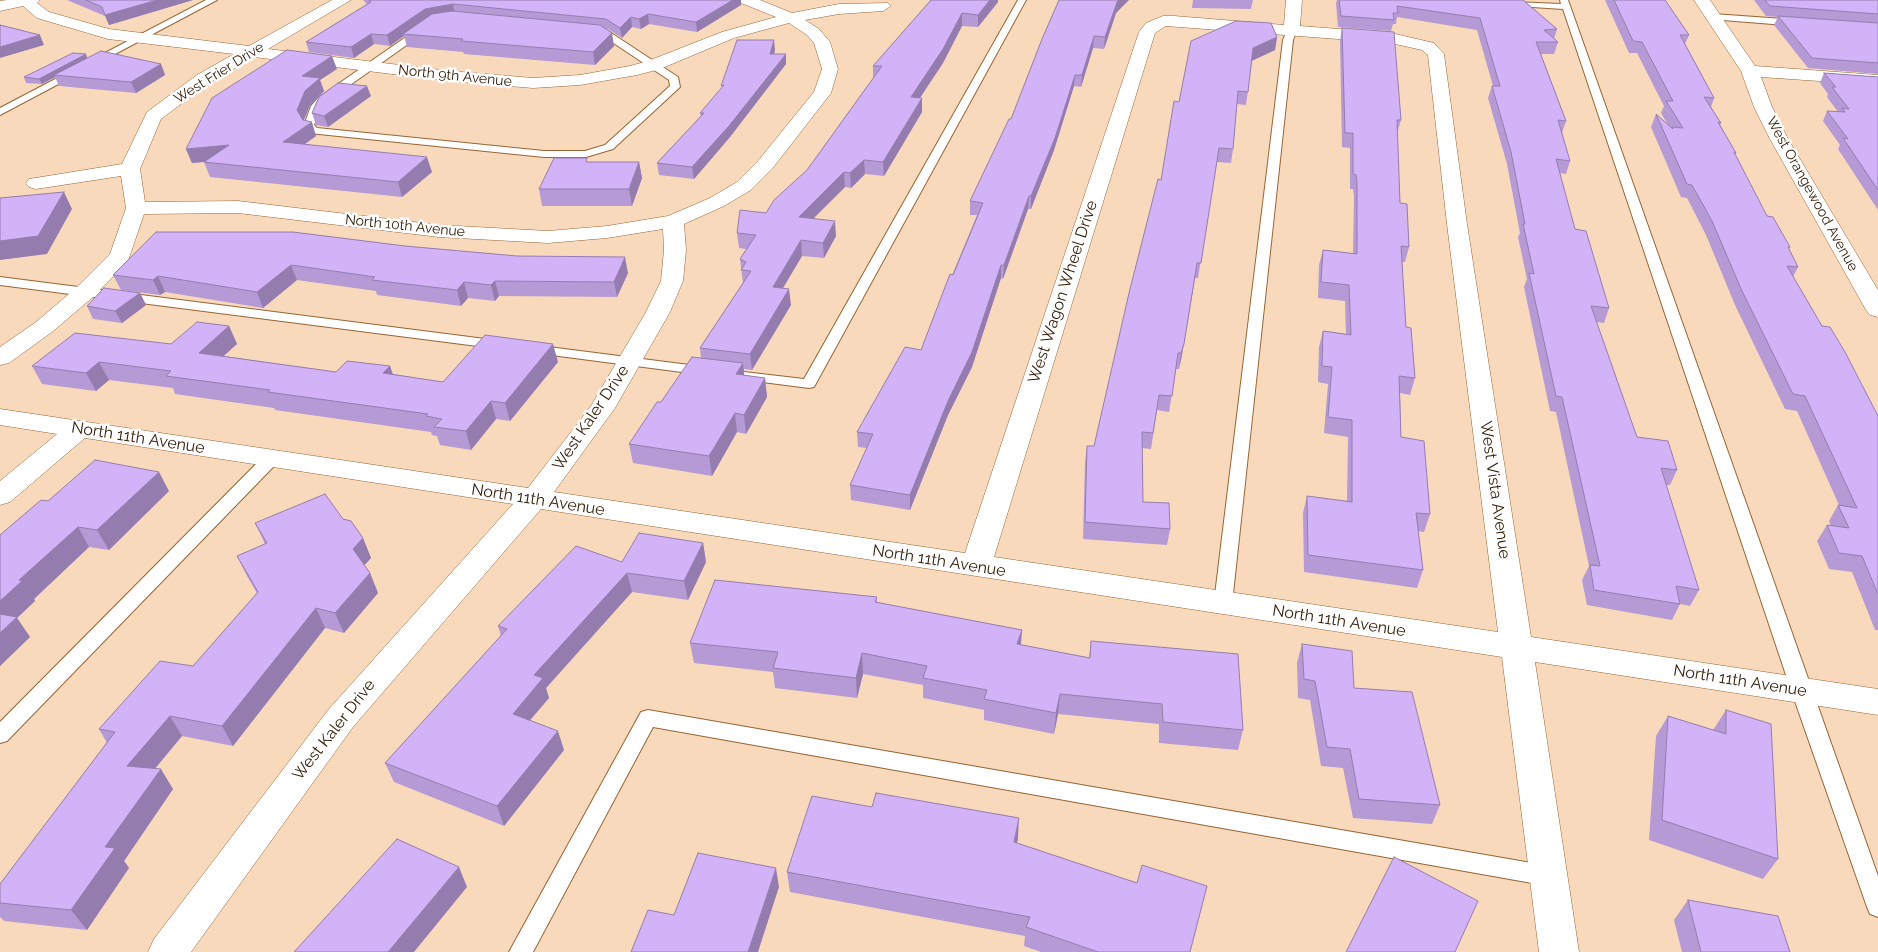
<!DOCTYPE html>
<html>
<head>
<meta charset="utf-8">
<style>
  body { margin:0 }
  canvas { display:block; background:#f9d9bb }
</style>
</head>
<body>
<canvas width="1878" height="952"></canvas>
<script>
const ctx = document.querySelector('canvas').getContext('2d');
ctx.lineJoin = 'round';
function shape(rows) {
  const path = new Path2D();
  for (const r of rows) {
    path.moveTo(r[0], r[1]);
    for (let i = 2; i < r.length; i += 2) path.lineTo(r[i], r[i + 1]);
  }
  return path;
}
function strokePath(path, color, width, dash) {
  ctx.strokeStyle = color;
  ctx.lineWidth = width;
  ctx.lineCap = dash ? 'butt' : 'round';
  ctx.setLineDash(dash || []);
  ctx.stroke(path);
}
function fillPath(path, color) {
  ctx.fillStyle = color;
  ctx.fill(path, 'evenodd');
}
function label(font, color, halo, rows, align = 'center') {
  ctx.font = font + ' Raleway,sans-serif';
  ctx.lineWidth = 5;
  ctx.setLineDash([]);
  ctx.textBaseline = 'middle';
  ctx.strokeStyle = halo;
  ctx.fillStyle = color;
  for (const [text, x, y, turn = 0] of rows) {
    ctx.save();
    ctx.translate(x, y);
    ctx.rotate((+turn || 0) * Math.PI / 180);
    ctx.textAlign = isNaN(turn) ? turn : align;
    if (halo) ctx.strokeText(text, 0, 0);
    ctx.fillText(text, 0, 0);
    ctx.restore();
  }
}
const service = shape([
  [206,0,217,0,0,115,0,108,206,0],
  [1018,0,1026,0,814,387,809,388,739,379,737,376,739,373,744,372,804,379,1018,0],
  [1467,0,1561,4,1560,0,1568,0,1878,876,1878,917,1870,914,1867,907,1791,690,1563,9,1471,3,1467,0],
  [1713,14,1798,20,1803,23,1798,26,1710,19,1710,15,1713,14],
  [455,16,608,31,678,77,680,87,613,149,586,157,544,157,309,133,304,125,311,106,318,98,429,21,455,16],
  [455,22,603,36,669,80,670,86,605,145,585,151,544,151,317,128,314,125,321,107,326,102,435,25,455,22],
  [1292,27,1297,30,1293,40,1232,603,1229,608,1223,610,1217,608,1214,603,1283,40,1287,30,1292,27],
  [0,277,501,341,508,345,501,349,0,285,0,277],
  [533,345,705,367,712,371,705,375,528,352,526,349,533,345],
  [271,454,277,455,279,459,277,463,7,741,0,743,0,722,265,455,271,454],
  [648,710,1549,866,1557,869,1560,876,1557,883,1549,886,653,727,533,952,509,952,641,712,648,710]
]);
const minor = shape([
  [7,0,40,0,37,3,49,12,109,29,249,46,332,0,351,0,268,49,449,71,533,78,580,75,630,66,648,61,722,32,776,17,741,3,738,0,760,0,792,13,839,4,888,3,891,6,883,11,839,14,805,20,819,29,830,42,838,69,831,93,772,169,751,190,724,206,684,224,686,250,683,281,670,312,615,408,554,492,965,553,1139,32,1146,23,1163,16,1174,16,1284,25,1286,0,1302,0,1300,26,1391,33,1434,43,1444,54,1467,224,1531,637,1878,689,1878,715,1535,662,1579,952,1539,952,1502,657,541,509,353,727,191,952,148,952,154,939,329,709,513,504,85,438,10,502,0,505,0,481,57,434,0,425,0,409,528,488,591,406,646,312,661,281,664,250,663,229,607,238,548,243,439,237,238,213,144,214,128,261,93,297,52,332,9,363,0,365,0,347,36,322,77,287,110,254,126,208,121,176,36,189,29,187,26,183,29,179,122,164,147,112,197,75,234,54,108,39,37,18,23,6,0,11,0,1,7,0],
  [789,23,807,35,814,43,822,69,814,92,758,161,737,182,710,198,668,216,607,226,548,231,439,225,238,201,145,202,140,169,161,119,209,83,254,57,449,81,533,88,580,85,637,75,660,69,734,38,789,23],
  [1166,26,1391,43,1422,50,1428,55,1447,224,1498,632,994,557,1155,33,1166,26],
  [1694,0,1710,0,1755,66,1878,75,1878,85,1761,77,1772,107,1788,139,1878,290,1878,317,1870,315,1866,310,1770,139,1754,107,1741,71,1694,0]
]);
strokePath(service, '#956635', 2);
strokePath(minor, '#956635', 1);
fillPath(service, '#fff');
fillPath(minor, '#fff');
fillPath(shape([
  [67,0,193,0,109,25,105,16],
  [363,0,741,0,741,5,697,32,649,24,641,29,632,27,622,38,608,29,606,29,614,46,595,65,464,54,463,52,407,47,404,36,390,46,374,44,354,58,309,52,306,42,367,4],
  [931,0,998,2,978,27,962,26,943,63,920,98,922,98,922,112,884,176,865,174,851,188,845,187,813,218,836,236,824,258,802,256,783,288,791,305,752,370,744,369,744,376,765,378,767,397,746,434,737,432,712,476,633,463,629,444,661,402,701,358,700,348,743,283,740,259,746,249,739,248,737,233,766,213,807,170,873,78,873,66],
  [1193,0,1253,0,1251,9,1192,8],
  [1337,0,1523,0,1557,29,1554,39,1558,42,1554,54,1541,54,1566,121,1562,133,1570,161,1566,174,1559,173,1575,229,1609,308,1604,323,1596,322,1637,437,1677,470,1670,485,1666,485,1699,590,1690,606,1680,604,1672,620,1587,605,1582,580,1589,566,1556,412,1550,411,1524,287,1527,279,1518,237,1520,233,1507,164,1488,98,1492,86,1493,86,1477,30,1397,17,1396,24,1393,24,1391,31,1338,27,1336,3],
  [1605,0,1665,0,1689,35,1685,44,1714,98,1711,107,1721,123,1720,125,1736,153,1735,155,1767,216,1790,247,1789,249,1798,267,1793,277,1822,326,1878,416,1878,630,1875,630,1852,572,1829,569,1817,541,1827,525,1831,526,1829,521,1838,505,1839,505,1797,411,1785,409,1735,305,1706,235,1687,198,1681,197,1651,127,1656,114,1668,125,1661,113,1664,106,1637,53,1629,53],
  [1754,0,1878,0,1878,74,1808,68,1774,25,1778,17,1766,16],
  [1116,13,1104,49,1093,48,1081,87,1074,86,1054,150,1031,209,1028,209,1003,279,1001,278,972,367,948,415,910,510,851,500,850,485,867,448,858,447,857,432,921,350,977,215,970,215,970,201,1011,119],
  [1342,28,1401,120,1397,134,1400,203,1409,247,1405,262,1402,262,1406,327,1415,378,1410,395,1400,393,1401,437,1430,514,1424,532,1418,531,1423,570,1417,588,1304,572,1303,513,1307,496,1347,501,1348,437,1324,433,1328,384,1318,382,1319,347,1323,331,1346,334,1345,301,1318,298,1319,265,1323,250,1353,254,1354,197,1353,189,1350,189,1350,148,1342,147,1340,41],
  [1277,37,1275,50,1252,61,1246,105,1237,104,1233,149,1231,163,1217,162,1198,278,1195,278,1181,360,1179,369,1176,369,1169,412,1157,410,1151,449,1142,448,1143,502,1170,529,1167,545,1083,539,1085,462,1087,446,1094,446,1161,180,1179,102],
  [775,50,774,54,786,64,730,137,694,179,659,175,657,163,701,116,700,113],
  [87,58,161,64,165,75,136,93,59,86,55,77,42,84,26,83,24,77],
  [337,69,320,80,324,91,310,105,304,120,316,136,305,144,432,172,402,197,210,177,204,162,192,163,186,149],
  [1824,73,1878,77,1878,210,1838,149,1840,145,1823,121,1827,111,1838,112,1827,97,1828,94,1820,83],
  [371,96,328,127,316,125,312,113],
  [639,162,642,178,632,206,542,206,539,189],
  [405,246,628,273,617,297,499,296,495,301,468,298,461,306,377,295,376,291,297,280,263,308,165,292,160,295,121,290,113,275],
  [140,293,146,305,122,323,93,319,87,306],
  [229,326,237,344,223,356,336,372,390,366,393,374,443,382,558,362,510,421,496,419,471,450,440,445,437,436,432,435,431,432,275,410,274,408,175,394,173,388,109,380,96,391,42,384,32,366,171,344],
  [169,491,109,550,89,547,34,599,35,601,17,618,30,637,0,666,48,501],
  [343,519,363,538,371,558,364,565,370,573,378,593,344,633,325,628,233,746,182,736,155,769,173,789,124,861,129,868,87,930,4,921,0,917,0,884,107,743,99,729,193,666,257,593,247,576,237,556,265,544,255,523],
  [703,543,706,562,688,600,632,592,546,688,549,698,530,720,564,750,504,826,394,782,385,763,501,636,498,626,622,562],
  [877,597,877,603,1022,630,1021,645,1089,658,1091,641,1243,730,1238,750,1159,743,1159,724,1058,714,1054,734,984,720,984,710,923,698,923,685,863,674,857,698,775,688,773,672,694,663,690,643],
  [1302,644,1354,688,1440,805,1432,824,1353,818,1343,768,1321,766,1310,700,1298,698,1297,663],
  [1726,710,1778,859,1763,879,1649,840,1656,736,1668,716,1713,730],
  [1018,838,1017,843,1137,883,1207,886,1190,952,1041,952,1024,946,1025,936,790,892,787,872],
  [1688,900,1790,952,1682,952,1674,920]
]), '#b59ad5');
fillPath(shape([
  [157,0,193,0,109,25,105,15],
  [733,0,741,0,741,5,697,32,696,22],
  [990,0,998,0,998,2,978,27,978,15],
  [1119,0,1129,0,1116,13,1104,49,1105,37,1117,2],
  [453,4,455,14,403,34,404,36,390,46,387,35,425,9],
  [962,13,962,26,943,63,911,111,911,97],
  [648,14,649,24,641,29,639,19],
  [631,17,632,27,622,38,620,28],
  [612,33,614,46,595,65,593,52],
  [371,34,374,44,354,58,351,47],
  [40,35,44,45,0,58,0,47],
  [1094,36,1093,48,1081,87,1082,75],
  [1277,37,1275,50,1251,61,1253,48],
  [774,40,775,50,771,64,770,54],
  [86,54,88,60,54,75,55,77,42,84,39,79],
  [786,54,786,64,730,137,694,179,692,167],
  [332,56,337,69,320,80,324,91,310,105,302,124,297,110,305,91,302,76],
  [161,64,165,75,136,93,131,82],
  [1075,75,1074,86,1054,150,1031,209,1031,196],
  [367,86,371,96,328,127,324,116],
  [922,98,922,112,884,176,883,162],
  [312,122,316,136,288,156,283,142],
  [229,145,234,159,192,163,186,149],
  [427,157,432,172,402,197,398,182],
  [864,160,865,174,851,188,850,173],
  [639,162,642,178,632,206,629,189],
  [844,172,845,187,800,232,799,217],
  [64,192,72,209,47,254,0,260,0,241],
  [1029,196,1028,209,1003,279,1004,265],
  [835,221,836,236,824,258,823,243],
  [801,240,802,256,774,303,773,287],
  [625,257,628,273,617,297,614,282],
  [291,265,297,280,263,308,257,292],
  [1001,265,1001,278,972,367,948,415,910,510,910,495],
  [158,276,165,292,160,295,153,280],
  [1195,278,1181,360,1179,369,1181,353],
  [495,281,499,296,495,301,491,285],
  [464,282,468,298,461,306,457,290],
  [789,289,791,305,752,370,750,354],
  [140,293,146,305,122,323,115,311],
  [229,326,237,344,207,371,199,353],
  [553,344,558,362,510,421,505,403],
  [99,362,109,380,96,391,86,373],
  [743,363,745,382,736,374],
  [390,366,396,385,383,373],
  [765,378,767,397,746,434,744,415],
  [491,401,496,419,471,450,466,431],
  [735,413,737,432,712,476,709,456],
  [159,472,169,491,109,550,97,530],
  [78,527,89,547,34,599,35,601,17,618,30,637,0,666,0,601,19,580],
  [363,538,371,558,361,569,353,549],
  [703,543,706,562,688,600,684,581],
  [370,573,378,593,344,633,335,613],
  [627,573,632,592,546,688,549,698,519,733,513,714,534,675],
  [316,608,325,628,233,746,222,726],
  [1022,630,1020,650,1017,644],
  [862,653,863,674,857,698,856,678],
  [1060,694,1058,714,1054,734,1056,713],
  [170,716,182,736,140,786,127,766],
  [558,731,564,750,504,826,497,806],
  [161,769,173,789,124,861,129,868,87,930,71,910,105,847],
  [1019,818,1018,838,1013,862,1014,842],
  [459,867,467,887,414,952,388,952],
  [776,868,779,887,758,952,748,952]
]), '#947dae');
const building = shape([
  [86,0,157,0,105,15,102,7,86,0],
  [369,0,733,0,696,22,648,14,639,19,631,17,620,28,606,19,453,4,425,9,387,35,371,34,351,47,306,42,371,2,369,0],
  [931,0,990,0,978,15,962,13,943,49,911,97,922,98,883,162,864,160,850,173,844,172,799,217,835,221,823,243,801,240,773,287,789,289,750,354,700,348,751,271,741,270,746,262,740,259,756,235,737,233,740,210,766,213,774,200,807,170,882,66,873,66,931,0],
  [1059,0,1119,0,1117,2,1105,37,1094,36,1082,75,1075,75,1055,138,1031,196,1029,196,1004,265,1001,265,972,352,948,401,910,495,850,485,873,434,857,432,905,347,921,350,950,274,953,275,983,203,970,201,1009,119,1011,119,1042,39,1059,0],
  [1339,0,1523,0,1557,29,1544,30,1558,42,1536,42,1566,121,1558,120,1570,161,1556,159,1575,229,1586,231,1609,308,1591,306,1637,437,1668,441,1677,470,1661,468,1699,590,1676,586,1680,604,1594,590,1590,565,1600,566,1562,397,1556,396,1529,273,1534,274,1523,224,1525,224,1511,152,1492,86,1500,86,1480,18,1397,6,1398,13,1393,13,1394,20,1341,16,1339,0],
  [1614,0,1665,0,1689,35,1680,35,1714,98,1704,97,1721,123,1718,122,1736,153,1734,152,1767,216,1773,217,1790,247,1788,247,1798,267,1787,266,1822,326,1830,327,1845,352,1878,416,1878,594,1862,556,1839,553,1827,525,1849,528,1838,505,1857,508,1805,396,1793,394,1742,291,1712,221,1692,185,1687,184,1656,114,1673,129,1672,127,1683,128,1666,101,1673,101,1642,42,1633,41,1614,0],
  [1765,0,1878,0,1878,14,1770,6,1765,0],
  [452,11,600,25,612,33,593,52,461,41,463,39,403,34,432,14,452,11],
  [1778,16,1878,23,1878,63,1812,58,1778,16],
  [1236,21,1271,23,1277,37,1253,48,1248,92,1238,91,1233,149,1219,148,1201,263,1197,263,1184,344,1181,353,1178,353,1172,396,1159,395,1153,433,1142,432,1143,502,1169,503,1170,529,1085,522,1087,446,1094,446,1129,293,1158,179,1161,180,1174,101,1179,102,1191,41,1236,21],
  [0,25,40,35,0,47,0,25],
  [1342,28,1394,32,1401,120,1397,120,1400,203,1407,204,1409,247,1401,246,1406,327,1411,328,1415,378,1399,376,1401,437,1424,441,1430,514,1416,513,1423,570,1308,555,1307,496,1352,502,1352,420,1328,417,1332,367,1322,366,1323,331,1351,335,1349,285,1321,282,1323,250,1357,254,1357,183,1356,175,1353,174,1353,133,1345,133,1342,28],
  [737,40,774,40,770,54,786,54,729,126,692,167,657,163,704,113,700,113,724,85,721,86,737,40],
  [287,50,332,56,302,76,320,78,305,91,297,110,303,120,312,122,283,142,427,157,398,182,204,162,229,145,186,149,212,98,287,50],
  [101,51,161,64,131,82,54,75,101,51],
  [73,53,86,54,39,79,24,77,73,53],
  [1824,73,1878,77,1878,190,1843,138,1848,139,1827,111,1845,112,1842,108,1849,109,1832,87,1836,87,1824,73],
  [338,83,367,86,324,116,312,113,319,97,338,83],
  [554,158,587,158,586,162,639,162,629,189,539,189,554,158],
  [64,192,38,236,0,241,0,198,64,192],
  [156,232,293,232,405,246,517,256,625,257,614,282,495,281,491,285,464,282,457,290,372,280,375,277,291,265,257,292,158,276,153,280,113,275,156,232],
  [104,288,140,293,115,311,87,306,104,288],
  [197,322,229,326,199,353,336,372,347,361,390,366,383,373,443,382,485,335,553,344,505,403,491,401,466,431,434,427,442,419,426,416,428,414,268,392,270,390,166,376,171,371,99,362,86,373,32,366,75,333,171,344,197,322],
  [692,357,743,363,736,374,765,378,744,415,735,413,709,456,629,444,657,402,661,402,692,357],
  [95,460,159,472,97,530,78,527,19,580,22,581,0,601,0,535,41,500,48,501,95,460],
  [325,494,343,519,351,521,363,538,353,549,370,573,335,613,316,608,222,726,170,716,127,766,161,769,105,847,115,848,71,910,0,903,0,884,115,732,99,729,160,661,193,666,258,592,237,556,267,543,255,523,325,494],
  [639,533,703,543,684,581,627,573,534,675,543,678,513,714,558,731,497,806,385,763,507,629,498,626,576,546,622,562,639,533],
  [715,580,877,597,875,602,1022,630,1017,644,1090,658,1091,641,1238,654,1243,730,1163,722,1162,704,1060,694,1056,713,984,699,987,690,923,678,927,666,862,653,856,678,773,668,778,652,690,643,715,580],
  [0,614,17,617,0,633,0,614],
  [1302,644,1352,651,1354,688,1412,692,1440,805,1359,799,1350,749,1327,747,1315,681,1304,679,1302,644],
  [1726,710,1771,724,1778,859,1662,820,1668,716,1726,734,1726,710],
  [876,793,1019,818,1014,842,1137,883,1142,865,1207,886,1190,952,1098,952,1026,927,1030,917,787,872,812,796,872,807,876,793],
  [397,839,459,867,388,952,294,952,397,839],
  [698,853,776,868,748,952,631,952,648,910,674,915,698,853],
  [1394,857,1478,901,1455,952,1346,952,1394,857],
  [1688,900,1778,916,1790,952,1701,952,1688,900]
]);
fillPath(building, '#d3b3f8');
strokePath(building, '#947dae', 1);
label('14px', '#34200b', '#fff', [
  ["West Frier Drive",219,73,-32],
  ["North 9th Avenue",455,76,6],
  ["West Orangewood Avenue",1812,194,61],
  ["North 10th Avenue",405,226,6]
]);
label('16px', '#34200b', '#fff', [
  ["West Wagon Wheel Drive",1063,292,-72],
  ["West Kaler Drive",591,418,-56],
  ["North 11th Avenue",138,438,9],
  ["West Vista Avenue",1495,490,82],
  ["North 11th Avenue",538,500,9],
  ["North 11th Avenue",939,561,9],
  ["North 11th Avenue",1339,621,9],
  ["North 11th Avenue",1740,681,9],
  ["West Kaler Drive",334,730,-52]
]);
</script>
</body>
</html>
